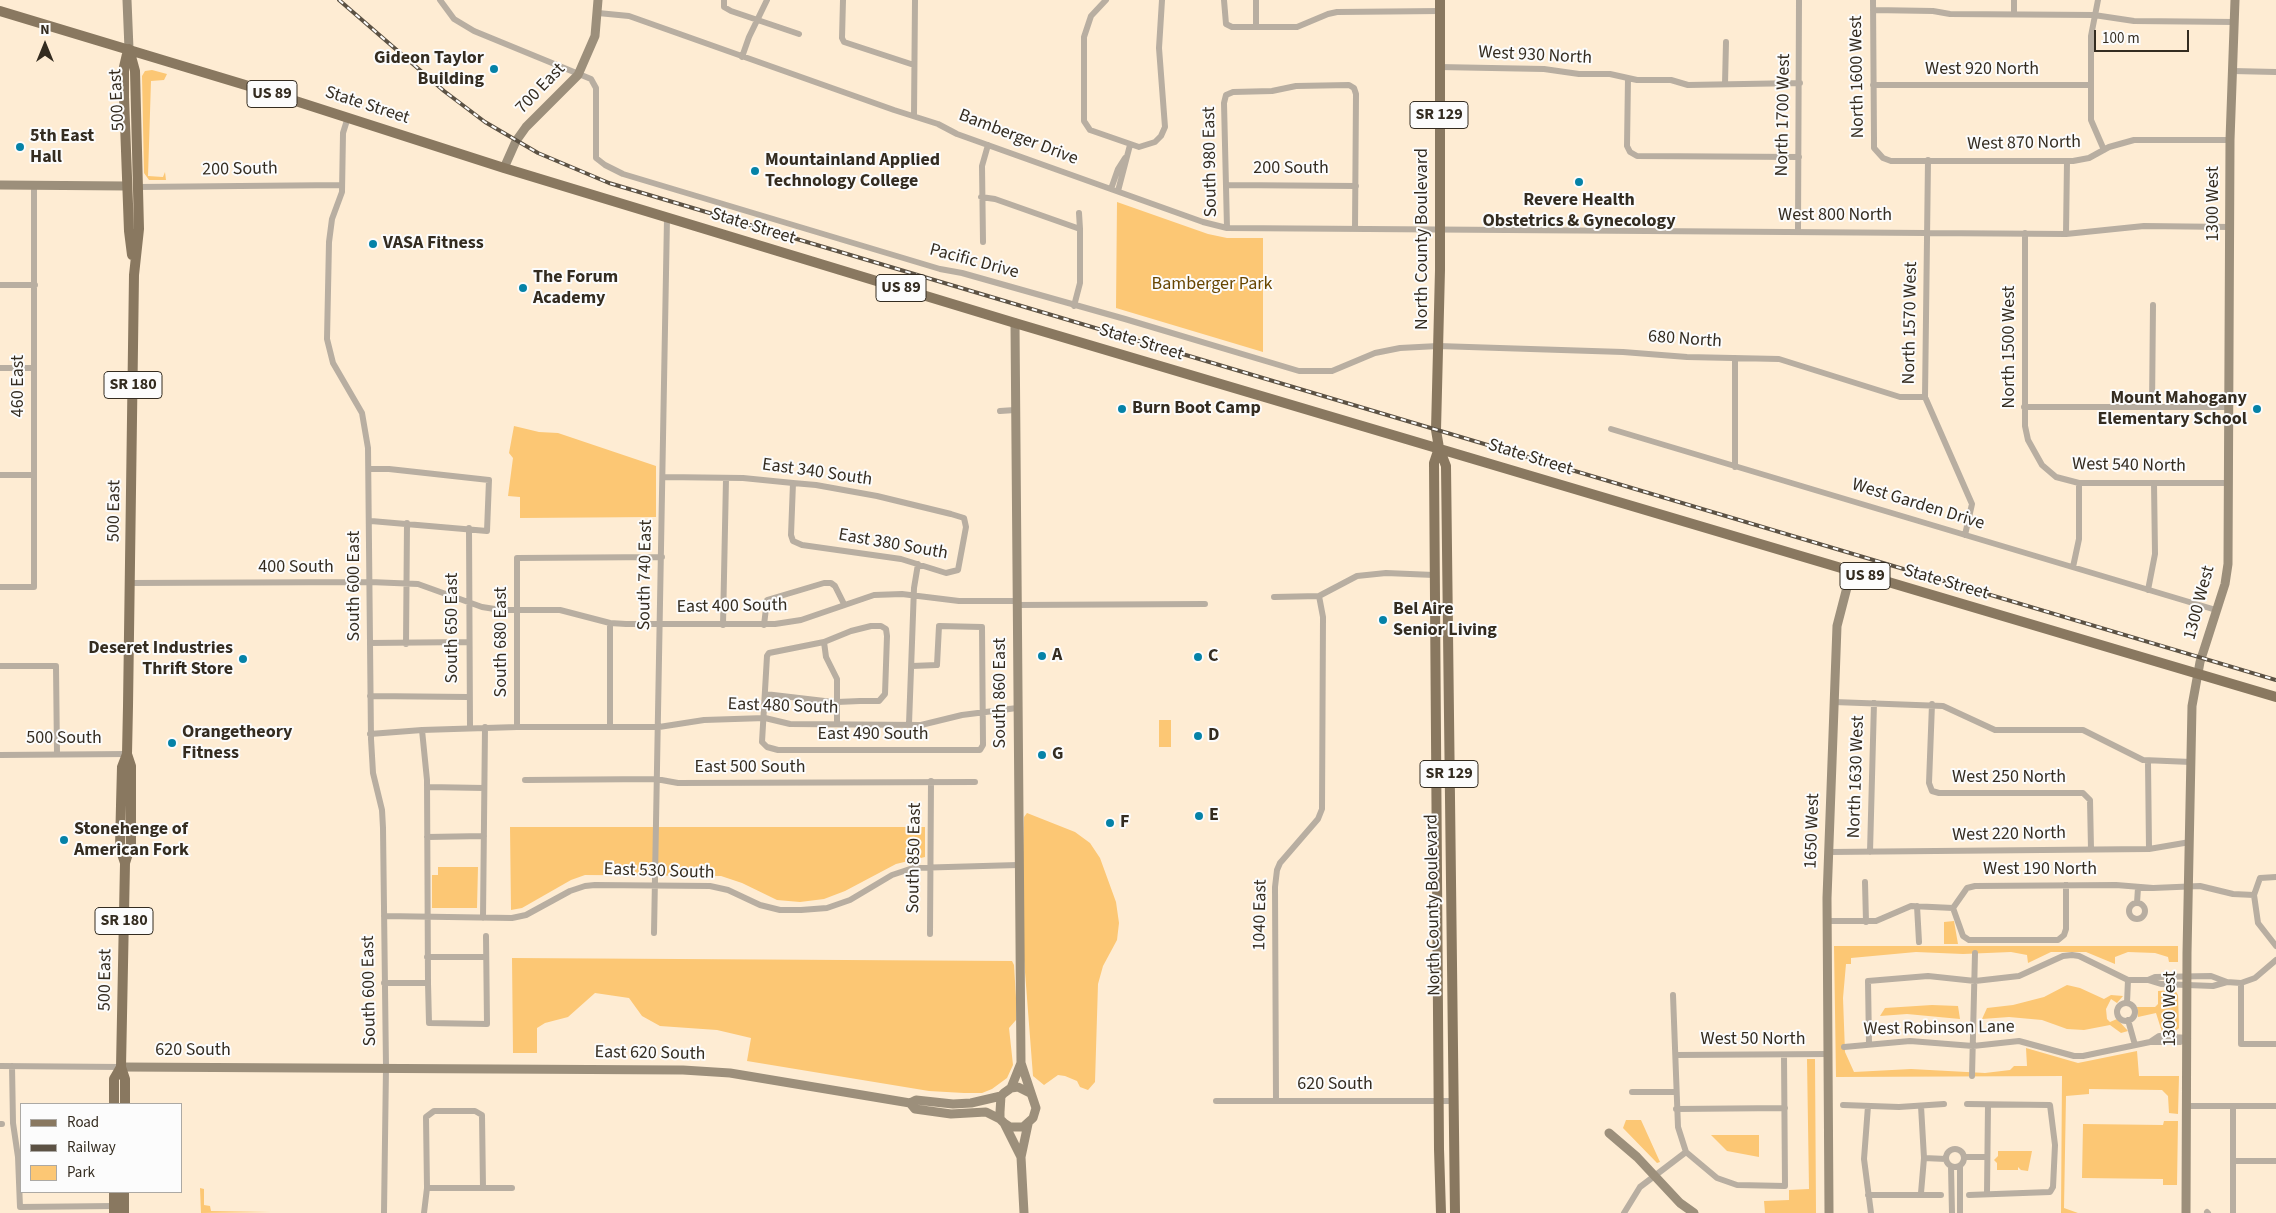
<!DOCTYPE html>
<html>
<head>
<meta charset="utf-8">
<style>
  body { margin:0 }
  #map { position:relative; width:2276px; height:1213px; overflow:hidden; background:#feecd3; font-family:"Source Sans 3",sans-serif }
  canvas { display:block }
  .legend { position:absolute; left:20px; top:1103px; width:162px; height:90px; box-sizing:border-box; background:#fcfcfc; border:1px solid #aca9a4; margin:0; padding:6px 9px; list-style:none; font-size:15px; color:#342c20 }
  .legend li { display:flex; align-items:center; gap:10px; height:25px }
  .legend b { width:25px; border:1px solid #aca9a4 }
  .north { position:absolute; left:20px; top:20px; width:50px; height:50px; -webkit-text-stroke:4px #fcfcfc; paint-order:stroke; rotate:0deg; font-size:14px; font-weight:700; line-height:20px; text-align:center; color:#342c20 }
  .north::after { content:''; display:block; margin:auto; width:18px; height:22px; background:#342c20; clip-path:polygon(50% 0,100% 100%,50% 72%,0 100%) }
  .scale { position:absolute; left:2094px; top:30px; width:95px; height:22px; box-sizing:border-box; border:2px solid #342c20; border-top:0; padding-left:6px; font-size:15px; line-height:18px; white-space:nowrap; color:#342c20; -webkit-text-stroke:4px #fcfcfc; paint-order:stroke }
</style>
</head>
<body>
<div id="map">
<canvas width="2276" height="1213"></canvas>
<ul class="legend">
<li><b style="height:6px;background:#897860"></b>Road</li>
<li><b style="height:6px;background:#5c5244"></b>Railway</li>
<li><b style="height:14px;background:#fcc774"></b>Park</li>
</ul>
<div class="north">N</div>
<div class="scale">100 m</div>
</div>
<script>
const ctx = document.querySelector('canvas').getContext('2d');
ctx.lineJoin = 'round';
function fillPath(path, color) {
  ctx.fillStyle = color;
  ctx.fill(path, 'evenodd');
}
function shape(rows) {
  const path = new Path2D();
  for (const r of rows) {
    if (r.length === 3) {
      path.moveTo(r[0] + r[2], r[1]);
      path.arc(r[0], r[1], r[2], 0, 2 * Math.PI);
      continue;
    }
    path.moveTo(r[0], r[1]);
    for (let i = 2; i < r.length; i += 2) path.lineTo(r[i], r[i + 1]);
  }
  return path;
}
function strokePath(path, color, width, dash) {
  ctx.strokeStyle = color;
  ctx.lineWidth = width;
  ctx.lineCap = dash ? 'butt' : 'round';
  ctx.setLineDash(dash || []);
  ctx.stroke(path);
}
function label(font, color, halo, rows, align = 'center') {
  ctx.font = font + ' "Source Sans 3",sans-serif';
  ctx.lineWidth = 4;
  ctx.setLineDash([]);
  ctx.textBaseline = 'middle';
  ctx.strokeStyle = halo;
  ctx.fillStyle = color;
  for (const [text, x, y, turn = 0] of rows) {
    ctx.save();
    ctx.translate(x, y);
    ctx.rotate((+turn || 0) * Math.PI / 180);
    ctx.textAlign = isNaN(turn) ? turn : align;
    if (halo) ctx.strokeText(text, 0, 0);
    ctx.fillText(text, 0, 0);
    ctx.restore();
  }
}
fillPath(shape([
  [152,70,167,74,164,80,151,81,148,176,163,177,165,172,166,180,149,180,144,173,142,76,145,71],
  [1117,202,1208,234,1227,238,1263,238,1263,352,1116,308],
  [514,426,539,432,558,433,656,466,656,517,520,518,520,497,508,496,513,458,509,453],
  [1159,720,1171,720,1171,747,1159,747],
  [1027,813,1075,832,1090,843,1100,858,1116,902,1119,923,1117,940,1103,966,1098,984,1095,1082,1088,1090,1080,1087,1077,1081,1065,1076,1058,1075,1044,1085,1033,1076,1023,946,1023,855,1024,817],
  [510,827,925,827,925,857,896,864,845,891,824,899,800,902,777,900,742,883,721,876,585,875,571,880,522,908,511,910],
  [438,867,478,867,477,908,432,908,432,875,438,875],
  [1954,921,1958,944,1944,944,1944,922],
  [1834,946,2178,946,2178,962,2169,962,2168,957,2155,953,2128,952,2115,957,2115,964,2086,952,2051,952,2028,963,2027,955,2011,952,1963,954,1916,952,1851,958,1851,964,1846,964,1843,998,1845,1052,1854,1072,1911,1069,1985,1073,2010,1070,2014,1066,2027,1066,2026,1048,2078,1063,2137,1051,2139,1076,2179,1076,2178,1114,2169,1113,2168,1096,2162,1090,2089,1089,2089,1094,2066,1096,2064,1208,2078,1213,2061,1213,2062,1076,1836,1077],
  [512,958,1012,961,1014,965,1016,998,1016,1020,1009,1028,1013,1065,1007,1078,992,1089,982,1093,964,1093,929,1091,747,1061,751,1038,717,1030,660,1026,642,1016,629,998,595,993,568,1017,545,1023,537,1028,537,1053,513,1053],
  [2067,985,2080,988,2104,999,2111,995,2123,996,2117,1003,2111,999,2106,1009,2107,1019,2110,1022,2117,1019,2128,1031,2121,1033,2110,1025,2084,1030,2067,1029,2042,1020,2009,1017,1982,1019,1987,1008,2013,1005,2044,997],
  [2175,990,2178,995,2179,1028,2174,1032,2162,1032,2156,1013,2138,1017,2137,1007,2155,1007,2158,1004,2158,991],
  [1932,1005,1958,1006,1960,1019,1907,1014,1880,1016,1885,1008],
  [1807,1059,1815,1059,1816,1213,1765,1213,1764,1201,1789,1200,1789,1190,1809,1189],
  [1626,1120,1641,1120,1660,1162,1657,1163,1623,1128],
  [2164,1121,2178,1121,2177,1185,2163,1185,2163,1179,2082,1178,2083,1124,2163,1125],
  [1711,1135,1759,1135,1759,1157,1727,1151],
  [1998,1151,2032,1151,2028,1171,2021,1170,2018,1167,2018,1170,1997,1170,1997,1163,1994,1160,1998,1156],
  [200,1188,204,1189,204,1205,210,1206,211,1211,271,1212,201,1213]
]), '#fcc774');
strokePath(shape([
  [440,0,454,19,474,31,591,79,596,88,596,158,605,165,623,174,940,269,962,273,1125,319,1299,371,1332,371,1375,353,1400,348,1438,346,1623,352,1687,357,1779,359,1900,397,1925,397],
  [724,0,724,7,731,11,799,34],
  [843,0,842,38,844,42,914,65],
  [1106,0,1091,16,1084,37,1084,121,1090,130,1139,147,1155,142,1161,136,1165,127,1159,48,1162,0],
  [1224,0,1226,24,1232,27,1297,27,1328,14,1337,12,1440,11],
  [1256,0,1256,27],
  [1873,0,1874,139,1874,148,1883,158,1891,161,2073,161,2089,158,2109,147,2134,140,2230,140],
  [2098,0,2091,36,2091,120,2104,150],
  [1873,10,1933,11,1950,14,2094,15,2134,21,2235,22],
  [598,13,629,16,894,110,938,124,957,134,1203,222,1227,228,2066,234,2144,226,2230,227],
  [2014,14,2014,0],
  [742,57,749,37,767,0],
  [1439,67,1544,69,1579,74,1610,74,1637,80,1671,80,1688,85,1800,83],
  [2233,71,2276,72],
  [1628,78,1627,146,1630,152,1637,156,1799,157],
  [1725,84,1726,42],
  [1873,85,2091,85],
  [914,116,915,0],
  [348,117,343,133,342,192,332,219,329,242,327,339,333,363,362,413,368,448,371,739,373,773,382,810,383,828,386,1067,384,1213],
  [1928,160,1925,397,1972,504,1965,535],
  [1226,185,1356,186],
  [138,187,342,185],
  [1111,189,1118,169,1125,158],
  [1118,191,1130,145],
  [981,197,995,199,1080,229,1079,213],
  [1227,228,1224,103,1226,95,1233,92,1272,91,1296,86,1349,85,1354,88,1356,94,1355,229],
  [1798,231,1799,0],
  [2025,233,2025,426,2028,440,2042,465,2056,477,2079,483,2228,483],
  [2066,234,2067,161],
  [983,242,982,166,988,145],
  [0,285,35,285],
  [1074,306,1080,283,1080,229],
  [1735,358,1735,467],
  [0,368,33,368],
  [2024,407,2229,407],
  [2152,407,2153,305],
  [1000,411,1015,410],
  [1611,429,2216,610],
  [369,469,389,469,489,480,487,531,371,521],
  [0,475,33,475],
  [663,477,743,478,793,483,816,485,877,496,951,514,964,518,966,527,958,570,946,573,901,559,802,545,793,541,791,535,793,483],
  [469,528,470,727],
  [2073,567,2079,539,2079,483],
  [131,583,370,582,418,584,482,607,501,610,560,610,610,623,626,624,775,624,801,620,874,595,902,594,959,601,1016,601],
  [0,587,34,587,34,186],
  [2148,590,2155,554,2154,483],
  [1274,597,1319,596,1357,576,1386,573,1434,575],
  [1016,605,1205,604],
  [610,623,610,727],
  [723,625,726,479],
  [764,625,767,600,824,583,831,583,835,586,844,604],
  [824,642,769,653,767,656,762,742,767,747,778,750,980,750,983,745,982,627,939,626,937,665,912,666],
  [370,643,468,642],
  [406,644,407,523],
  [0,666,56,666,57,754],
  [765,694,833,702,837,702,860,701,879,701,885,694,887,636,886,629,881,626,871,626,851,631,824,642,826,657,837,679,837,724],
  [370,696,468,697],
  [1834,702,1943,706,1995,730,2083,730,2143,760,2191,762],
  [1932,704,1929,783,1932,791,1939,793,2083,793,2090,800,2091,849],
  [909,724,914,588,918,564],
  [517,727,517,558,662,557],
  [422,730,517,727,659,727,704,720,765,718,790,724,921,725,962,715,1017,708],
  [370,734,422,730,427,780,428,983],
  [0,755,127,754],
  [2148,762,2149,849],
  [525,780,656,779,678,783,975,782],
  [427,787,484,788],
  [427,837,484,836],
  [1829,852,2149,849,2190,842],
  [1870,852,1874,703],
  [2276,877,2260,878,2254,895,2258,923,2276,946],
  [1865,882,1866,922],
  [2137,903,2138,888],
  [2137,911,8],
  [1917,906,1919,942],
  [1953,908,1967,888,1975,886,2116,885,2153,888,2200,886,2233,894,2254,895],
  [1953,908,1963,936,1969,940,2058,940,2064,935,2066,929,2066,885],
  [384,916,512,918,526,915,570,891,585,886,595,885,710,886,728,890,760,905,780,910,801,910,827,908,850,900,892,875,913,868,1018,865],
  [483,918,485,727],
  [1828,921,1876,921,1911,906,1953,908],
  [654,933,667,218],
  [930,934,931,781],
  [427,957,486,957],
  [2148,980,2155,977,2211,976,2227,982],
  [384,983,428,983,429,1023,487,1024,486,936],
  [2241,983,2241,1044,2276,1044],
  [1673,995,1678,1127,1686,1152,1717,1178,1737,1185,1785,1186,1784,1055],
  [2127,1003,2128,980],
  [2126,1012,9],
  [2128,1020,2135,1045],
  [2150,1042,2180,1042,2188,1038],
  [1869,1044,1868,981,1928,976,1975,981,2019,976,2063,956,2072,955,2079,956,2128,980,2148,980,2161,984,2213,986,2227,982,2241,983,2255,978,2276,960],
  [1844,1047,1910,1041,1973,1046,2019,1041,2074,1056,2083,1056,2150,1042,2159,1036,2188,1038],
  [1676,1055,1829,1054],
  [0,1066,121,1067],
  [12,1066,13,1123,18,1157,20,1207,114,1206],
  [1972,1076,1975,953],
  [1632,1092,1675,1092],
  [1216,1101,1454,1101],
  [1276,1101,1275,887,1277,870,1280,863,1318,819,1322,809,1323,617,1319,596],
  [1967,1104,2050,1105,2055,1145,2053,1187,2050,1192,1969,1195],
  [1843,1105,1899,1107,1944,1104],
  [1868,1106,1864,1159,1871,1213],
  [1921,1106,1924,1158,1921,1193],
  [2187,1106,2276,1106],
  [1676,1109,1785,1108],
  [0,1124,2,1124],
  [1955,1158,9],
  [1964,1157,1987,1157],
  [1924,1158,1946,1159],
  [2233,1161,2276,1161],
  [1960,1166,1960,1213],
  [1951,1167,1952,1213],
  [427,1188,512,1188],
  [1987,1193,1988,1105],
  [1868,1195,1941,1195],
  [2207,1212,2208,1213],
  [424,1213,427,1188,426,1117,434,1111,475,1111,482,1115,483,1188],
  [1624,1213,1640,1187,1686,1152],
  [2233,1213,2233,1106]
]), '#b8aea1', 6);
strokePath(shape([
  [127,0,129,49],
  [504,168,516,141,526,127,578,75,595,36,598,0],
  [0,185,127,186],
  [1015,323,1021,1063,1036,1108,1033,1118,1023,1127,1010,1127,1004,1123,1000,1119,1000,1112,1001,1096,1004,1093,1011,1088,1018,1087,1030,1093],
  [121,1067,683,1070,730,1073,910,1103,916,1100,953,1104,971,1103,1001,1096],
  [1011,1088,1021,1063],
  [910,1103,915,1109,951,1114,986,1112,1000,1119],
  [1004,1123,1021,1157,1024,1213],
  [1609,1133,1637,1157,1680,1203,1694,1213],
  [1021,1157,1028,1124],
  [1829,1213,1827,898,1837,626,1851,572],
  [2186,1213,2187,953,2192,706,2200,662,2225,584,2228,564,2230,140,2235,0]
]), '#9c8f7b', 9);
strokePath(shape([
  [1440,0,1440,270,1436,430,1439,448,1446,466,1455,1213],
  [0,11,252,87,504,168,1015,323,2276,697],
  [128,50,124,67,124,97,129,231,132,255],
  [1439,448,1434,463,1439,1149,1441,1213],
  [125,863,120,848,121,805,122,767,127,754],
  [114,1104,114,1079,121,1067],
  [125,1104,125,1079,121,1067,125,863,131,844,131,766,127,754,128,706,134,275,139,229,135,71,129,49],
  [124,1192,124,1213],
  [114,1213,114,1192]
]), '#897860', 10);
const rail = shape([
  [339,0,444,91,485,122,538,153,609,183,2276,680]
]);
strokePath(rail, '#5c5244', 4);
strokePath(rail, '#fcfcfc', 2, [5.5]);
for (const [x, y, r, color] of [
  [494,69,5,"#0582a7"],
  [20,147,5,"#0582a7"],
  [755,171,5,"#0582a7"],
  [1579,182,5,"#0582a7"],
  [373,244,5,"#0582a7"],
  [523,288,5,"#0582a7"],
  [1122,409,5,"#0582a7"],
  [2257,409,5,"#0582a7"],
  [1383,620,5,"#0582a7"],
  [1042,656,5,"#0582a7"],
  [1198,657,5,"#0582a7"],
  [243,659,5,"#0582a7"],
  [1198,736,5,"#0582a7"],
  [172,743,5,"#0582a7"],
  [1042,755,5,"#0582a7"],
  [1199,816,5,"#0582a7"],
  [1110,823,5,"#0582a7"],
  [64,840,5,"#0582a7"]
]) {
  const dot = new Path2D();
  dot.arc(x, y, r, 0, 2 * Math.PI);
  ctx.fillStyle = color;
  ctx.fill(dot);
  strokePath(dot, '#fcfcfc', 2);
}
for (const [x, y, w] of [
  [272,94,50],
  [1439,115,58],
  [901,288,50],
  [133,385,58],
  [1865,576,50],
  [1449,774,58],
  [124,921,58]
]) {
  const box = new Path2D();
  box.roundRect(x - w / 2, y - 13.5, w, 27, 4);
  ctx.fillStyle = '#fcfcfc';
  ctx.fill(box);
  strokePath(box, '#342c20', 1);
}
label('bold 16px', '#342c20', null, [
  ["US 89",272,94],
  ["SR 129",1439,115],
  ["US 89",901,288],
  ["SR 180",133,385],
  ["US 89",1865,576],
  ["SR 129",1449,774],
  ["SR 180",124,921]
]);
label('18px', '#342c20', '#fcfcfc', [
  ["West 930 North",1535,56,3],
  ["West 920 North",1982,70],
  ["North 1600 West",1858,77,-91],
  ["700 East",541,89,-46],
  ["500 East",118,100,-93],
  ["State Street",367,106,18],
  ["North 1700 West",1784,115,-89],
  ["Bamberger Drive",1018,138,21],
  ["West 870 North",2024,144,-1],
  ["South 980 East",1211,162,-91],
  ["200 South",1291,169],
  ["200 South",240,170,-1],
  ["1300 West",2214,204,-90],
  ["West 800 North",1835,216],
  ["State Street",753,227,17],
  ["North County Boulevard",1423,239,-90],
  ["Pacific Drive",974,262,15],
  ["North 1570 West",1911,323,-89],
  ["680 North",1685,340,4],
  ["State Street",1141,343,17],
  ["North 1500 West",2010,347,-90],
  ["460 East",19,386,-90],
  ["State Street",1530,458,17],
  ["West 540 North",2129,466,1],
  ["East 340 South",817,473,8],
  ["West Garden Drive",1918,505,17],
  ["500 East",115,511,-89],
  ["East 380 South",893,545,10],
  ["400 South",296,568],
  ["South 740 East",646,575,-89],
  ["State Street",1946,583,16],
  ["South 600 East",355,586,-90],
  ["1300 West",2200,603,-75],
  ["East 400 South",732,607,-1],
  ["South 650 East",453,628,-90],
  ["South 680 East",502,642,-90],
  ["South 860 East",1001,693,-90],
  ["East 480 South",783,707,2],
  ["East 490 South",873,735],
  ["500 South",64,739],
  ["East 500 South",750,768],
  ["North 1630 West",1857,777,-88],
  ["West 250 North",2009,778],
  ["1650 West",1813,831,-88],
  ["West 220 North",2009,835,-1],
  ["South 850 East",915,858,-89],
  ["West 190 North",2040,870],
  ["East 530 South",659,872,2],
  ["North County Boulevard",1434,905,-91],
  ["1040 East",1261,915,-89],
  ["500 East",106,980,-89],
  ["South 600 East",370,991,-91],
  ["1300 West",2171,1009,-90],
  ["West Robinson Lane",1939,1029,-1],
  ["West 50 North",1753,1040],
  ["620 South",193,1051],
  ["East 620 South",650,1054,1],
  ["620 South",1335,1085]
]);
label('bold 18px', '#342c20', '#fcfcfc', [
  ["Gideon Taylor",484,59,"right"],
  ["Building",484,80,"right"],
  ["5th East",30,137],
  ["Hall",30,158],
  ["Mountainland Applied",765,161],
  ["Technology College",765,182],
  ["Revere Health",1579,201,"center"],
  ["Obstetrics & Gynecology",1579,222,"center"],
  ["VASA Fitness",383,244],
  ["The Forum",533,278],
  ["Academy",533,299],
  ["Mount Mahogany",2247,399,"right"],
  ["Elementary School",2247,420,"right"],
  ["Burn Boot Camp",1132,409],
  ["Bel Aire",1393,610],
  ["Senior Living",1393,631],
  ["Deseret Industries",233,649,"right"],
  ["Thrift Store",233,670,"right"],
  ["A",1052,656],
  ["C",1208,657],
  ["Orangetheory",182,733],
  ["Fitness",182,754],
  ["D",1208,736],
  ["G",1052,755],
  ["E",1209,816],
  ["F",1120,823],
  ["Stonehenge of",74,830],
  ["American Fork",74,851]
], 'left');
label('18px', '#674500', '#fcfcfc', [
  ["Bamberger Park",1212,285]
]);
</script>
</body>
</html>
